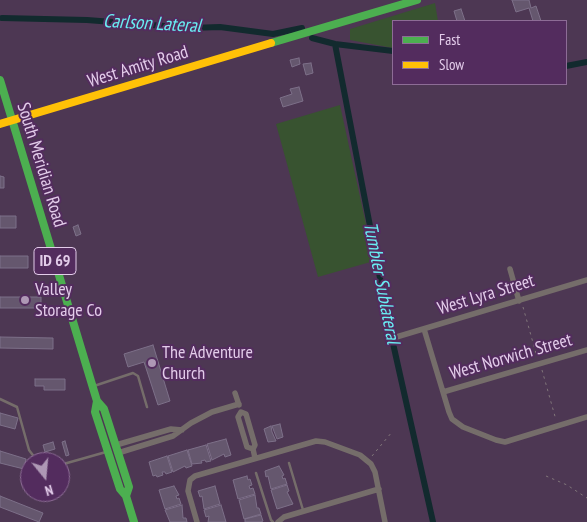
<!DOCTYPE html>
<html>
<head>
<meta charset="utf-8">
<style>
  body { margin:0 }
  #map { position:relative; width:587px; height:522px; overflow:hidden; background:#4d3753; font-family:"PT Sans Narrow",sans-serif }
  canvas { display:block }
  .legend { position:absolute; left:392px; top:20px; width:175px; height:65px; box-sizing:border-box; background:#532c5e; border:1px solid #8d6c96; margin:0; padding:6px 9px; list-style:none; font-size:15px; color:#e3ccea }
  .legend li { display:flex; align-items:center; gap:10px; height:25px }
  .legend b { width:25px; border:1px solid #8d6c96 }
  .north { position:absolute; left:20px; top:452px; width:50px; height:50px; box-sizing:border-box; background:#532c5e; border:1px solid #8d6c96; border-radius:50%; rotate:163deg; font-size:14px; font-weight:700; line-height:20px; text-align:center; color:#e3ccea }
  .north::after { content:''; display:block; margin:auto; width:18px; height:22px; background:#ae98b5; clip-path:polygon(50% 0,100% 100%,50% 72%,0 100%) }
</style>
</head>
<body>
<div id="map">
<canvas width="587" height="522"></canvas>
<ul class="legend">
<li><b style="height:6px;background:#4caf50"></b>Fast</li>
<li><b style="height:6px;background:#ffc107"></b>Slow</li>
</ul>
<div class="north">N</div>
</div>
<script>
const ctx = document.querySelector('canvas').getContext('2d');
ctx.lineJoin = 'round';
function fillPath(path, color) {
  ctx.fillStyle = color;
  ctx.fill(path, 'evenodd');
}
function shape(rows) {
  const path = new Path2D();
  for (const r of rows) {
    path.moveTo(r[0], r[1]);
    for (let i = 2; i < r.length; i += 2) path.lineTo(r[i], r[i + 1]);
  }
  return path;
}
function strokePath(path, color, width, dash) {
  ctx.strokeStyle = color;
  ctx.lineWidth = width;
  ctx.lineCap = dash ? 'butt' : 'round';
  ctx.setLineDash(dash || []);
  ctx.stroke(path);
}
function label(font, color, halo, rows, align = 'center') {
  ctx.font = font + ' "PT Sans Narrow",sans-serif';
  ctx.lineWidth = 4;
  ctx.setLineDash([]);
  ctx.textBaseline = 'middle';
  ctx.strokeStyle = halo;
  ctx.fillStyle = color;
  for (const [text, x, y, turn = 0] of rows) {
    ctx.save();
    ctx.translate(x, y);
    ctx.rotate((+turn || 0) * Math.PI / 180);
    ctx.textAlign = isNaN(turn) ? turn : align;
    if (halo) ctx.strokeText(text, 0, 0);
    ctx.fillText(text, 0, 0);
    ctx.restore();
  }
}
fillPath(shape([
  [435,3,438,21,393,21,393,48,350,40,350,29],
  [340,105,374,261,318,277,276,124]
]), '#385330');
strokePath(shape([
  [2,18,87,20,190,28,220,27,273,34,302,28],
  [312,38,335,44,393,51],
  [335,44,390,330,433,522],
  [566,66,587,62]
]), '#122a2e', 6);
const building = shape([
  [512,0,529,0,531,8,536,6,541,21,533,21,529,8,516,12,512,0],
  [461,9,465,21,457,21,454,11,461,9],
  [299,58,300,64,292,67,290,60,299,58],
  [311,63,313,73,306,75,303,64,311,63],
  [299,87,303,101,283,107,280,98,292,94,290,89,299,87],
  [0,176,4,177,4,188,0,188,0,176],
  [0,216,16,216,16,228,0,228,0,216],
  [78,225,81,234,76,236,73,227,78,225],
  [0,256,28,256,28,268,0,268,0,256],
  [0,297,41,297,41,308,0,308,0,297],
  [0,337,53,338,53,349,0,348,0,337],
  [153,345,170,401,158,405,144,362,128,367,124,354,153,345],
  [35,379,65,379,65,390,44,390,44,386,35,386,35,379],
  [0,413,18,418,15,429,0,425,0,413],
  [280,424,283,437,277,439,272,426,280,424],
  [271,426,272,432,276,441,268,442,264,429,271,426],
  [226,439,231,455,225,457,224,454,212,460,207,444,226,439],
  [65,441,69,455,66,456,62,442,65,441],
  [53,442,55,449,45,452,43,445,53,442],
  [206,445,211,461,206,462,205,460,201,461,202,463,192,464,188,450,206,445],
  [187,450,192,466,186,468,185,466,173,472,168,456,187,450],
  [0,451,26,459,24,469,0,463,0,451],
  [167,456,172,472,166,474,165,472,162,472,163,475,157,477,156,475,153,476,149,462,167,456],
  [279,466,284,475,282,476,283,479,285,478,287,484,271,489,268,476,266,477,265,471,279,466],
  [247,476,248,480,250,479,252,485,249,486,250,489,253,488,255,494,238,499,233,480,247,476],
  [287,485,289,491,287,492,293,504,277,509,271,490,287,485],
  [174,486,179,495,176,496,177,499,179,498,181,504,165,509,159,490,174,486],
  [215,486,220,504,204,509,202,496,200,497,198,491,215,486],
  [255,495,257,508,259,508,261,514,244,519,239,500,255,495],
  [0,496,43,513,39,522,0,507,0,496],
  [182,505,183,518,186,518,187,522,170,522,165,510,182,505],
  [221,505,226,522,208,522,209,516,206,517,204,510,221,505],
  [261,515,263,521,261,522,245,522,245,519,261,515]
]);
fillPath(building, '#65576e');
strokePath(building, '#7d7089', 1);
strokePath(shape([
  [523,307,537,357],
  [542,370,556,420],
  [372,456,392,432],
  [546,476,567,485,587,498]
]), '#80767a', 1, [2.5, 4]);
strokePath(shape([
  [94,386,133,373,138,376,147,407],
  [0,399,17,407,29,450,38,462],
  [289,463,303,510],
  [60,465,106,452],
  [256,473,271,520,273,522]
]), '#756d6a', 2.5);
strokePath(shape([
  [510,269,519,301],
  [424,329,449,412,452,419,463,427,496,440,505,442,587,417],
  [393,338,587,280],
  [443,392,587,350],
  [235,393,239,405],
  [116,445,171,429,182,430],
  [253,449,247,447,238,417,241,412,246,414,255,445,253,449,255,458],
  [118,453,173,436,191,423,212,412,239,404],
  [197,522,188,491,190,480,195,476,316,441,325,442,360,455,371,464,375,472,385,522],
  [278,522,284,517,379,489]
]), '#756d6a', 5.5);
strokePath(shape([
  [271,43,417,0],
  [0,80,97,401,104,409,129,487,126,496],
  [97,401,95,412,120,489,126,496,134,522]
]), '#4caf50', 8);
strokePath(shape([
  [0,124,271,43]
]), '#ffc107', 8);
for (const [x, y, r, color] of [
  [25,300,5,"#ae98b5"],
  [152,363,5,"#ae98b5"]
]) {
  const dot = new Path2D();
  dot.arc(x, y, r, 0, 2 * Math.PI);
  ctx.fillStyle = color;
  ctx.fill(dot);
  strokePath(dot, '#532c5e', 2);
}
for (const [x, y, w] of [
  [55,261,42]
]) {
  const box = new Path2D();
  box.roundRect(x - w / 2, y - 13.5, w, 27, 4);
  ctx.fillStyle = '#532c5e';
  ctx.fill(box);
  strokePath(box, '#e3ccea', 1);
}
label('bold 16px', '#e3ccea', null, [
  ["ID 69",55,261]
]);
label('18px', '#e3ccea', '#532c5e', [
  ["West Amity Road",138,67,-17],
  ["South Meridian Road",41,165,73],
  ["West Lyra Street",486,295,-17],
  ["West Norwich Street",511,357,-16]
]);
label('18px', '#e3ccea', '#532c5e', [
  ["Valley",35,290],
  ["Storage Co",35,311],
  ["The Adventure",162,353],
  ["Church",162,374]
], 'left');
label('italic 19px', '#69eef3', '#532c5e', [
  ["Carlson Lateral",152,24,3],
  ["Tumbler Sublateral",381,283,79]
]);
</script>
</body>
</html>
